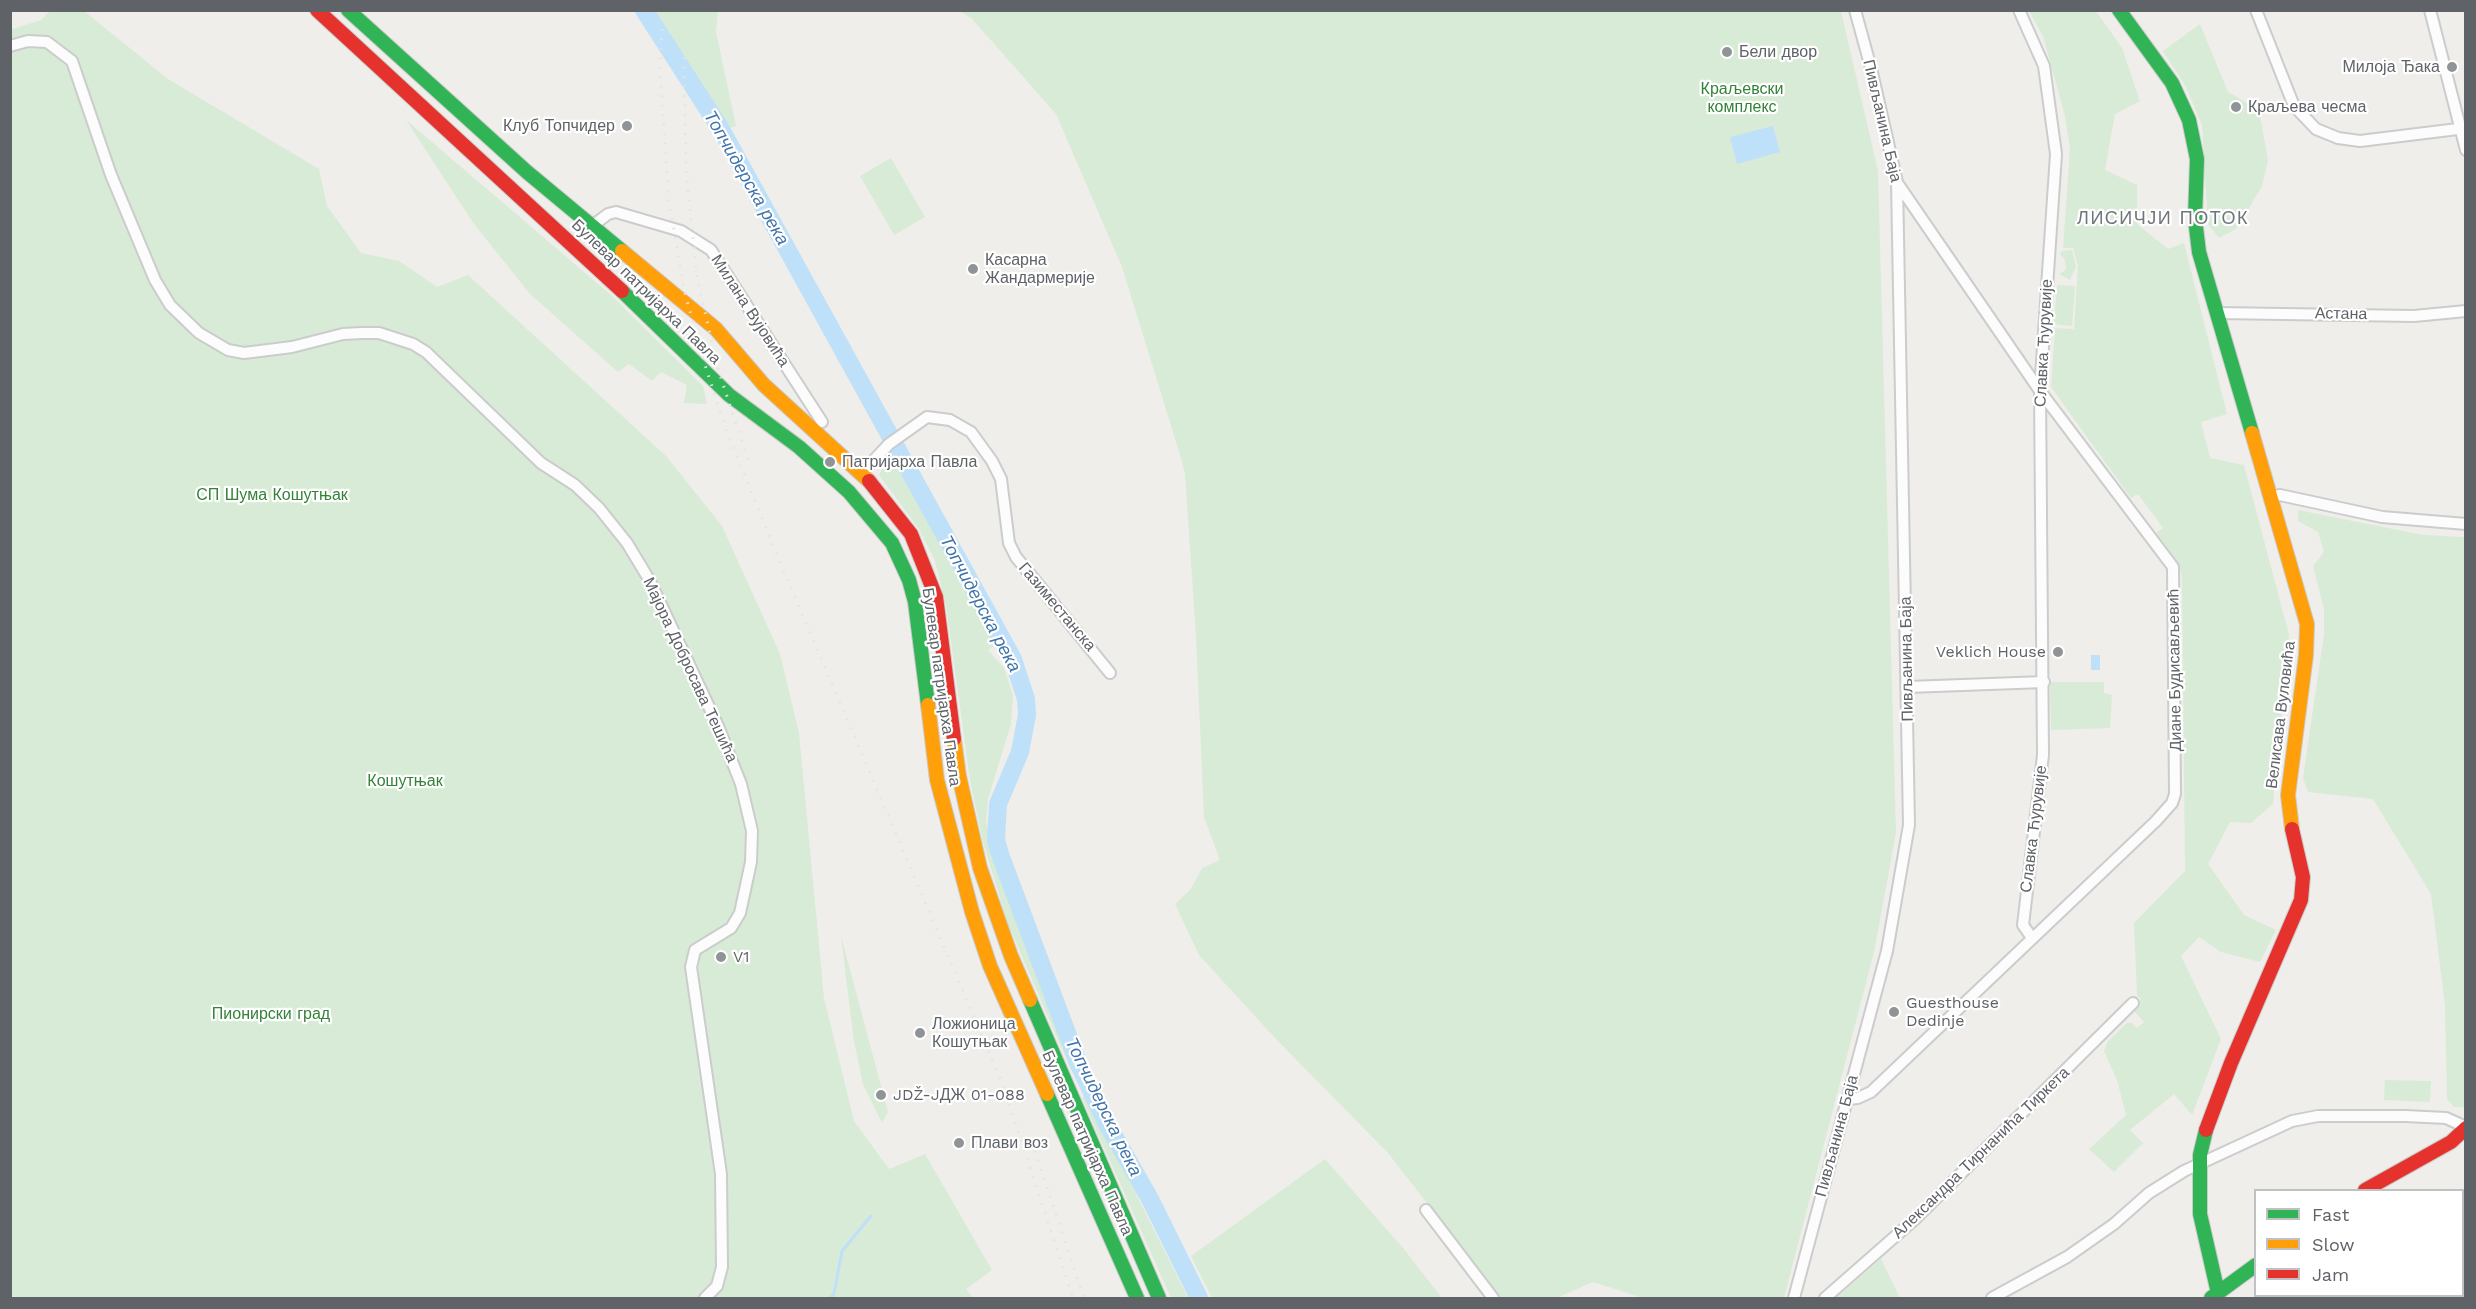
<!DOCTYPE html>
<html>
<head>
<meta charset="utf-8">
<style>
  body { margin:0 }
  #map { position:relative; width:2476px; height:1309px; overflow:hidden; background:#efeeea; font-family:"Work Sans",sans-serif }
  canvas { display:block }
  .frame { position:absolute; inset:0; border:12px solid #5f6368; pointer-events:none }
  .legend { position:absolute; left:2254px; top:1189px; width:210px; height:108px; box-sizing:border-box; background:#fff; border:2px solid #bfc1c3; margin:0; padding:8px 10px; list-style:none; font-size:18px; color:#5f6368 }
  .legend li { display:flex; align-items:center; gap:12px; height:30px }
  .legend b { width:30px; border:2px solid #bfc1c3 }
</style>
</head>
<body>
<div id="map">
<canvas width="2476" height="1309"></canvas>
<div class="frame"></div>
<ul class="legend">
<li><b style="height:8px;background:#30b455"></b>Fast</li>
<li><b style="height:8px;background:#ff9f0a"></b>Slow</li>
<li><b style="height:8px;background:#e5322d"></b>Jam</li>
</ul>
</div>
<script>
const ctx = document.querySelector('canvas').getContext('2d');
ctx.lineJoin = 'round';
function fillPath(path, color) {
  ctx.fillStyle = color;
  ctx.fill(path, 'evenodd');
}
function shape(rows) {
  const path = new Path2D();
  for (const r of rows) {
    path.moveTo(r[0], r[1]);
    for (let i = 2; i < r.length; i += 2) path.lineTo(r[i], r[i + 1]);
  }
  return path;
}
function strokePath(path, color, width, dash) {
  ctx.strokeStyle = color;
  ctx.lineWidth = width;
  ctx.lineCap = dash ? 'butt' : 'round';
  ctx.setLineDash(dash || []);
  ctx.stroke(path);
}
function label(font, color, halo, rows, align = 'center') {
  ctx.font = font + ' "Work Sans",sans-serif';
  ctx.lineWidth = 4.5;
  ctx.setLineDash([]);
  ctx.textBaseline = 'middle';
  ctx.strokeStyle = halo;
  ctx.fillStyle = color;
  for (const [text, x, y, turn = 0] of rows) {
    ctx.save();
    ctx.translate(x, y);
    ctx.rotate((+turn || 0) * Math.PI / 180);
    ctx.textAlign = isNaN(turn) ? turn : align;
    if (halo) ctx.strokeText(text, 0, 0);
    ctx.fillText(text, 0, 0);
    ctx.restore();
  }
}
fillPath(shape([
  [50,11,84,11,168,79,319,169,327,206,361,253,399,261,437,287,468,275,666,456,722,526,780,654,799,733,824,998,854,1121,889,1169,925,1154,992,1270,966,1289,973,1298,11,1298,10,30,41,20],
  [644,11,718,11,716,32,736,126,722,131],
  [960,11,1841,11,1878,171,1896,833,1874,952,1784,1298,1643,1298,1593,1282,1556,1298,1501,1298,1388,1153,1275,1038,1199,955,1175,904,1191,889,1202,868,1220,860,1204,817,1196,636,1185,474,1181,458,1122,267,1056,114,972,19],
  [2029,11,2096,11,2122,48,2140,101,2115,114,2105,170,2137,185,2137,224,2168,249,2184,243,2227,414,2201,422,2210,458,2244,465,2289,635,2273,804,2251,823,2230,822,2208,864,2244,915,2276,930,2260,962,2221,952,2199,937,2181,956,2221,1039,2192,1115,2174,1094,2130,1130,2143,1143,2114,1172,2089,1149,2126,1115,2117,1080,2104,1051,2108,1041,2127,1023,2132,1023,2137,1028,2144,1022,2134,1011,2141,999,2137,996,2134,923,2185,871,2182,576,2178,562,2156,533,2163,528,2138,494,2131,498,2051,387,2055,328,2074,329,2078,266,2073,248,2063,248,2070,149,2065,116,2043,36],
  [2200,24,2228,92,2259,110,2268,160,2262,186,2249,208,2236,229,2219,238,2208,224,2202,125,2186,87,2163,51],
  [406,120,611,295,703,386,707,404,684,403,687,385,661,372,652,381,629,364,618,372,530,294,474,224],
  [891,158,925,217,894,235,860,176],
  [2072,250,2076,267,2070,280,2059,274,2066,270,2065,260,2060,254,2062,251],
  [2057,285,2075,286,2072,326,2054,324],
  [892,447,999,643,988,650,1004,668,1013,695,1011,724,988,799,986,823,1076,1067,1071,1070,1008,924,983,842,970,780,946,605,935,561,919,529,879,475],
  [2298,510,2423,535,2465,537,2465,1107,2454,1107,2447,1099,2445,1005,2431,894,2373,799,2308,792,2303,778,2324,634,2324,609,2313,566,2324,552,2318,532,2298,521],
  [2050,682,2104,682,2104,693,2112,695,2110,728,2051,730],
  [841,936,888,1112,882,1123,863,1084,854,1042],
  [2385,1080,2431,1081,2430,1102,2384,1100],
  [1085,1093,1112,1146,1188,1298,1171,1298,1082,1098],
  [1325,1159,1403,1248,1442,1298,1212,1298,1191,1256],
  [1881,1259,1900,1298,1836,1298]
]), '#d8ebd6');
fillPath(shape([
  [1773,126,1780,152,1737,164,1730,137],
  [2091,655,2100,655,2100,670,2091,670]
]), '#bfe0f9');
strokePath(shape([
  [830,1298,834,1294,842,1251,871,1216]
]), '#bfe0f9', 3);
strokePath(shape([
  [644,10,722,131,1013,659,1026,699,1027,715,1020,752,998,804,996,840,1001,857,1079,1065,1106,1122,1150,1199,1199,1298]
]), '#bfe0f9', 18);
const street = shape([
  [2019,10,2044,66,2056,154,2040,391,2043,755,2023,925,2032,938],
  [2256,10,2294,106,2316,129,2338,138,2360,141,2466,128],
  [2430,10,2466,150],
  [10,46,28,41,47,42,72,61,111,175,155,280,170,305,199,333,228,350,244,353,292,347,343,334,362,333,379,333,413,344,426,352,541,463,575,485,599,508,627,543,650,581,718,726,741,784,752,831,751,862,740,913,731,928,695,950,691,967,721,1174,722,1267,717,1286,705,1298],
  [592,226,608,214,616,212,681,231,711,250,822,422],
  [2217,313,2414,316,2466,311],
  [862,473,889,444,927,417,950,420,971,432,992,461,1001,479,1009,543,1016,557,1110,673],
  [2271,497,2280,495,2382,517,2466,524],
  [1908,687,2044,682],
  [1847,1099,1858,1098,1871,1092,2156,821,2172,803,2175,794,2173,567,2040,391,1898,184],
  [1426,1210,1493,1298],
  [2322,1296,2328,1298],
  [1794,1298,1887,951,1909,825,1897,182,1871,68,1855,10],
  [1825,1298,1915,1219,2133,1003],
  [1992,1298,2067,1257,2114,1224,2149,1193,2184,1171,2292,1121,2318,1116,2405,1116,2446,1118,2466,1127]
]);
const fast = shape([
  [348,10,527,172,622,251],
  [2119,10,2172,83,2189,120,2197,159,2195,219,2199,252,2252,433],
  [622,291,729,395,799,447,849,492,892,543,909,580,915,602,928,705],
  [1030,1000,1159,1298],
  [1047,1094,1137,1298],
  [2206,1130,2200,1155,2200,1214,2218,1293],
  [2211,1298,2256,1265]
]);
const slow = shape([
  [622,251,716,329,764,385,869,481],
  [2252,433,2307,624,2306,655,2288,795,2292,829],
  [928,705,937,780,972,912,990,966,1047,1094],
  [954,739,959,776,980,868,1011,956,1030,1000]
]);
const jam = shape([
  [317,10,622,291],
  [869,481,911,534,936,597,954,739],
  [2206,1130,2231,1063,2301,900,2303,877,2292,829],
  [2365,1190,2451,1142,2466,1128]
]);
strokePath(street, '#cbcccc', 14);
strokePath(fast, '#cacacb', 16);
strokePath(slow, '#cacacb', 16);
strokePath(jam, '#cacacb', 16);
strokePath(street, '#fdfcfc', 10);
strokePath(fast, '#30b455', 14);
strokePath(slow, '#ff9f0a', 14);
strokePath(jam, '#e5322d', 14);
strokePath(shape([
  [663,10,660,71,669,201,684,290,706,368,725,427,777,555,1003,1085,1073,1298],
  [688,10,684,57,686,169,697,277,718,369,750,466],
  [1032,1142,1084,1298]
]), '#e4e4e4', 3, [1.5, 8]);
for (const [x, y, r, color] of [
  [1727,52,6,"#919496"],
  [2452,67,6,"#919496"],
  [2236,107,6,"#919496"],
  [627,126,6,"#919496"],
  [973,269,6,"#919496"],
  [830,462,6,"#919496"],
  [2058,652,6,"#919496"],
  [721,957,6,"#919496"],
  [1894,1012,6,"#919496"],
  [920,1033,6,"#919496"],
  [881,1095,6,"#919496"],
  [959,1143,6,"#919496"]
]) {
  const dot = new Path2D();
  dot.arc(x, y, r, 0, 2 * Math.PI);
  ctx.fillStyle = color;
  ctx.fill(dot);
  strokePath(dot, '#fff', 2);
}
label('16px', '#5f6368', '#fff', [
  ["Бели двор",1739,52],
  ["Милоја Ђака",2440,67,"right"],
  ["Краљева чесма",2248,107],
  ["Клуб Топчидер",615,126,"right"],
  ["Касарна",985,260],
  ["Жандармерије",985,278],
  ["Патријарха Павла",842,462],
  ["Veklich House",2046,652,"right"],
  ["V1",733,957],
  ["Guesthouse",1906,1003],
  ["Dedinje",1906,1021],
  ["Ложионица",932,1024],
  ["Кошутњак",932,1042],
  ["JDŽ-JДЖ 01-088",893,1095],
  ["Плави воз",971,1143]
], 'left');
label('16px', '#348238', '#fff', [
  ["Краљевски",1742,89],
  ["комплекс",1742,107],
  ["СП Шума Кошутњак",272,495],
  ["Кошутњак",405,781],
  ["Пионирски град",271,1014]
]);
label('16px', '#5f6368', '#fff', [
  ["Пивљанина Баја",1882,121,77],
  ["Булевар патријарха Павла",646,292,44],
  ["Милана Вујовића",750,311,57],
  ["Астана",2341,314,1],
  ["Славка Ћурувије",2044,343,-87],
  ["Газиместанска",1057,607,50],
  ["Пивљанина Баја",1907,659,-91],
  ["Мајора Добросава Тешића",690,670,65],
  ["Диане Будисављевић",2175,670,-91],
  ["Булевар патријарха Павла",941,687,82],
  ["Велисава Вуловића",2281,715,-83],
  ["Славка Ћурувије",2034,829,-83],
  ["Пивљанина Баја",1837,1136,-75],
  ["Булевар патријарха Павла",1087,1143,66],
  ["Александра Тирнанића Тиркета",1981,1153,-44]
]);
label('italic 18px', '#4174aa', '#fff', [
  ["Топчидерска река",746,178,60],
  ["Топчидерска река",980,604,62],
  ["Топчидерска река",1103,1107,64]
]);
ctx.letterSpacing = '1.5px';
label('18px', '#70757a', '#fff', [
  ["ЛИСИЧЈИ ПОТОК",2163,219]
]);
ctx.letterSpacing = '0px';
</script>
</body>
</html>
